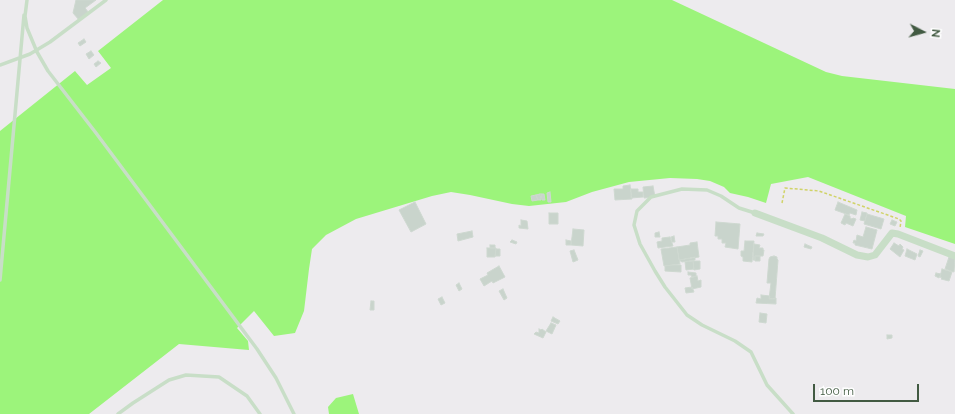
<!DOCTYPE html>
<html>
<head>
<meta charset="utf-8">
<style>
  body { margin:0 }
  #map { position:relative; width:955px; height:414px; overflow:hidden; background:#edebee; font-family:Raleway,sans-serif }
  canvas { display:block }
  .north { position:absolute; left:903px; top:12px; width:40px; height:40px; -webkit-text-stroke:3px #fff; paint-order:stroke; rotate:96deg; font-size:11px; font-weight:700; line-height:16px; text-align:center; color:#425a42 }
  .north::after { content:''; display:block; margin:auto; width:14px; height:18px; background:#425a42; clip-path:polygon(50% 0,100% 100%,50% 72%,0 100%) }
  .scale { position:absolute; left:813px; top:384px; width:106px; height:18px; box-sizing:border-box; border:2px solid #425a42; border-top:0; padding-left:5px; font-size:12px; line-height:14px; white-space:nowrap; color:#425a42; -webkit-text-stroke:3px #fff; paint-order:stroke }
</style>
</head>
<body>
<div id="map">
<canvas width="955" height="414"></canvas>
<div class="north">N</div>
<div class="scale">100 m</div>
</div>
<script>
const ctx = document.querySelector('canvas').getContext('2d');
ctx.lineJoin = 'round';
function fillPath(path, color) {
  ctx.fillStyle = color;
  ctx.fill(path, 'evenodd');
}
function shape(rows) {
  const path = new Path2D();
  for (const r of rows) {
    path.moveTo(r[0], r[1]);
    for (let i = 2; i < r.length; i += 2) path.lineTo(r[i], r[i + 1]);
  }
  return path;
}
function strokePath(path, color, width, dash) {
  ctx.strokeStyle = color;
  ctx.lineWidth = width;
  ctx.lineCap = dash ? 'butt' : 'round';
  ctx.setLineDash(dash || []);
  ctx.stroke(path);
}
fillPath(shape([
  [163,0,672,0,826,72,842,76,955,89,955,244,905,227,906,216,808,177,771,184,766,203,748,197,730,193,724,187,710,181,697,179,670,178,629,182,592,192,566,202,529,206,512,204,470,195,451,192,432,196,356,219,326,235,312,249,309,269,304,311,295,333,274,336,254,311,237,328,248,341,249,350,179,344,89,414,0,414,0,131,75,71,87,85,111,68,98,51],
  [353,394,359,414,329,414,328,407,336,398]
]), '#9cf47b');
const building = shape([
  [76,0,96,0,85,8,89,13,79,20,73,13,76,0],
  [84,39,86,42,80,46,78,43,84,39],
  [91,51,94,55,89,59,86,54,91,51],
  [98,61,101,63,96,67,94,64,98,61],
  [630,185,632,199,615,200,614,189,623,189,623,186,630,185],
  [653,186,655,197,644,198,643,187,653,186],
  [631,189,638,189,638,192,643,192,643,197,631,198,631,189],
  [550,192,551,202,548,202,547,193,550,192],
  [540,194,541,200,538,200,536,195,540,194],
  [541,194,544,194,545,200,542,200,541,194],
  [536,195,538,200,532,201,531,196,536,195],
  [415,202,426,224,411,232,399,210,415,202],
  [838,202,857,210,856,215,850,213,849,215,835,210,838,202],
  [862,212,867,213,865,221,860,220,862,212],
  [549,213,558,213,558,224,549,224,549,213],
  [845,214,850,216,850,218,852,219,853,218,856,219,853,226,846,223,845,225,841,223,845,214],
  [867,214,884,219,881,229,864,224,867,214],
  [521,220,527,221,528,229,519,228,519,225,521,226,521,220],
  [892,220,897,222,895,226,890,224,892,220],
  [716,222,740,224,738,249,725,247,726,243,722,243,722,239,718,239,718,236,715,236,716,222],
  [866,227,877,230,872,249,855,245,855,243,853,243,854,240,856,241,857,235,863,237,866,227],
  [573,229,584,230,583,246,571,245,573,229],
  [472,231,473,237,458,241,457,234,472,231],
  [659,232,660,237,655,237,655,233,659,232],
  [757,233,764,234,763,236,756,236,757,233],
  [674,236,675,242,672,242,671,237,674,236],
  [670,237,673,246,658,248,657,242,662,241,662,238,670,237],
  [512,240,517,242,516,244,510,242,512,240],
  [566,240,571,241,571,245,566,245,566,240],
  [745,241,754,241,752,262,743,261,743,257,741,256,741,251,744,251,745,241],
  [697,242,699,257,679,260,677,247,690,245,690,243,697,242],
  [894,243,899,246,900,244,903,247,902,249,904,250,900,257,890,249,894,243],
  [754,244,760,245,759,248,763,248,763,250,764,250,763,256,755,256,755,260,753,260,754,244],
  [805,244,812,247,811,249,804,247,805,244],
  [490,245,495,245,495,248,490,248,490,245],
  [677,247,680,264,664,266,661,249,677,247],
  [487,248,496,248,495,257,487,257,487,248],
  [496,249,500,249,500,256,495,256,496,249],
  [907,249,917,254,915,260,905,256,907,249],
  [574,250,578,260,573,262,570,251,574,250],
  [920,250,923,251,920,257,918,256,920,250],
  [755,256,760,256,760,261,755,261,755,256],
  [774,256,777,257,777,259,778,260,775,299,769,299,771,283,767,283,769,259,770,257,774,256],
  [695,257,695,260,682,262,679,260,695,257],
  [949,257,955,259,954,272,945,269,949,257],
  [693,261,700,261,700,269,694,270,693,261],
  [693,261,694,269,686,270,685,262,693,261],
  [672,265,681,265,681,272,665,271,665,266,672,265],
  [499,266,505,277,493,283,492,281,484,286,480,279,488,275,487,273,499,266],
  [942,269,952,272,949,281,941,279,942,278,940,277,942,269],
  [688,272,696,273,696,276,692,277,691,275,688,275,688,272],
  [936,273,941,274,939,278,935,276,936,273],
  [697,276,698,281,701,280,701,287,692,289,690,278,697,276],
  [459,283,462,289,459,291,456,285,459,283],
  [692,287,694,292,686,293,685,288,692,287],
  [503,289,507,298,504,300,499,291,503,289],
  [761,295,770,296,769,299,776,298,776,304,756,303,757,298,761,299,761,295],
  [442,297,445,303,441,305,438,299,442,297],
  [371,301,374,301,374,310,370,310,371,301],
  [760,313,767,314,766,323,759,322,760,313],
  [553,317,560,321,558,324,551,321,553,317],
  [551,323,556,325,552,334,546,331,551,323],
  [539,329,541,330,542,329,546,332,543,338,534,334,536,332,539,333,539,329],
  [887,335,892,335,892,338,887,339,887,335]
]);
fillPath(building, '#c9d4cc');
strokePath(building, '#ced8d0', 1);
strokePath(shape([
  [782,203,785,188,819,191,899,219,901,221,900,228]
]), '#d0d368', 1.5, [3, 2]);
strokePath(shape([
  [27,0,25,16,27,28,37,52,48,71,96,133,257,349,276,378,294,414],
  [0,65,30,54,50,42,106,0],
  [755,213,739,208,721,196,707,190,682,189,651,197,637,211,634,225,640,244,655,271,665,287,687,315,702,325,735,341,751,352,767,385,793,414],
  [0,280,24,15],
  [118,414,133,403,169,380,186,375,219,377,247,396,260,414]
]), '#c8dec7', 3.5);
strokePath(shape([
  [755,213,822,238,857,255,868,257,875,255,892,233,898,234,955,256]
]), '#c8dec7', 7);
</script>
</body>
</html>
